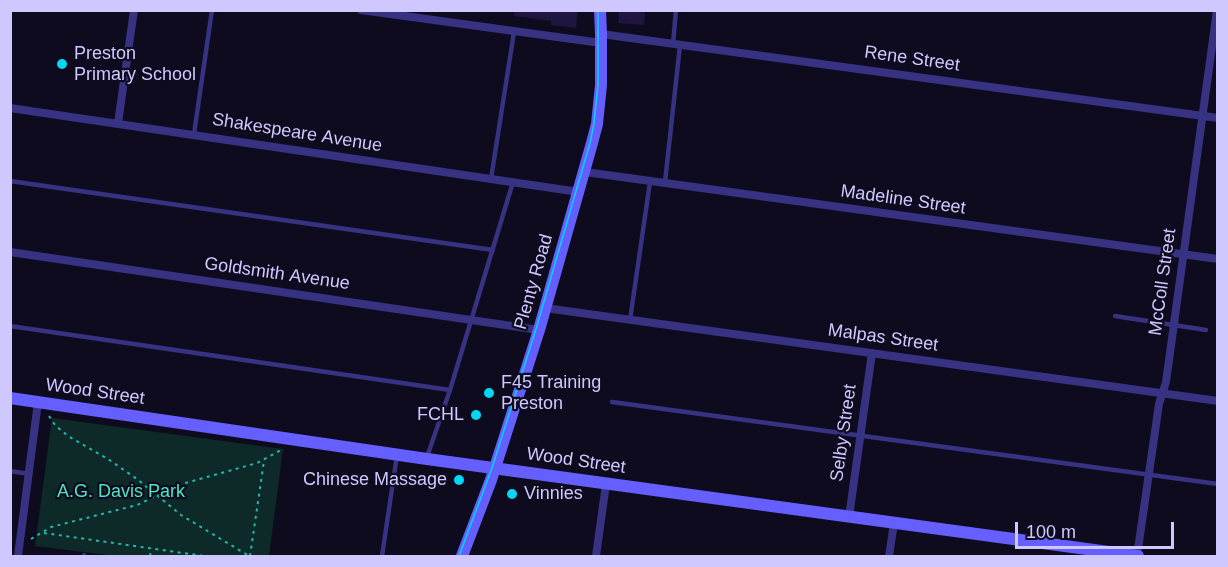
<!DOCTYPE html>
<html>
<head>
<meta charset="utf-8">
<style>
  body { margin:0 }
  #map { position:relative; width:1228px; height:567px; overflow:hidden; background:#0e0b1e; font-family:Arial,sans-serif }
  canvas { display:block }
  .frame { position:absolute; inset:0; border:12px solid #cfc8ff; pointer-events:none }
  .scale { position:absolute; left:1015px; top:522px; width:159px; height:27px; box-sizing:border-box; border:3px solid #cfc8ff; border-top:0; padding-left:8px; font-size:18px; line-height:21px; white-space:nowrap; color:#cfc8ff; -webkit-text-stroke:4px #0e0b1e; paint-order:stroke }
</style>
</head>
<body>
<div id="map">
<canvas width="1228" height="567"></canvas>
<div class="frame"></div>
<div class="scale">100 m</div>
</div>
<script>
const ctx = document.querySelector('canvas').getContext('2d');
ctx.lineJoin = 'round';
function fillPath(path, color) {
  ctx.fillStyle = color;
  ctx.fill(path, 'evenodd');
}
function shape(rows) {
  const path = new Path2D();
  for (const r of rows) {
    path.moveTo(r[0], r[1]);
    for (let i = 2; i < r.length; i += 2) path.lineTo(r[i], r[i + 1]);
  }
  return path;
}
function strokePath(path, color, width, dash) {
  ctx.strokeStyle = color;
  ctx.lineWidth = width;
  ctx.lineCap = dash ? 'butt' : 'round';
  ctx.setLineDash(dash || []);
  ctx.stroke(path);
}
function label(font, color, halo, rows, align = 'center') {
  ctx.font = font + ' Arial,sans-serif';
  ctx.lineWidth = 4.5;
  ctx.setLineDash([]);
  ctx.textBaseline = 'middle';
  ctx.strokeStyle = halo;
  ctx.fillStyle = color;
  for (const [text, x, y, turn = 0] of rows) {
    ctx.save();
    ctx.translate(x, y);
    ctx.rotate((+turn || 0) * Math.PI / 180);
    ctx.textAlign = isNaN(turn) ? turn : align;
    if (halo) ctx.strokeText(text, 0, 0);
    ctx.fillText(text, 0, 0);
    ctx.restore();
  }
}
fillPath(shape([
  [52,418,283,449,269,556,115,556,35,546]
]), '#0d2928');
fillPath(shape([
  [515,10,578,10,576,28,551,25,551,21,514,16],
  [619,10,638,10,638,12,645,13,644,25,618,23]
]), '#1f1540');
strokePath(shape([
  [49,416,55,425,68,436,108,459,137,479,181,515,249,556],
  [44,533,204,556],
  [31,539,51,527,137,505,182,484,257,463,283,449],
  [150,556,151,549],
  [250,556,264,461]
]), '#25b6b0', 2, [3, 4.5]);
strokePath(shape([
  [673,44,676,10],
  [194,134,212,10],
  [491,179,514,32],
  [10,181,493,250],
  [665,182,680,45],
  [1115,316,1206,330],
  [630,320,650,182],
  [10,326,450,390],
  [612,402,1218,484],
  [427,457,450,390,513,182],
  [10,471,29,474],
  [84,556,84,555],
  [382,556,397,455]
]), '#373281', 4.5);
strokePath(shape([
  [361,10,601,43],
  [601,34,1218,118],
  [10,108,579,192],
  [118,123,134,10],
  [585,172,1218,259],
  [10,252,539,330],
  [545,308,1218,401],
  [849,517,872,353],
  [18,556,38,402],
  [596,556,606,484],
  [889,556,894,523],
  [1137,556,1159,404,1166,382,1217,10]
]), '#373281', 8);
strokePath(shape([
  [10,398,427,459,1138,556],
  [462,556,491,480,539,330,592,143,597,124,601,85,601,34,600,10]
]), '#665fff', 12);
strokePath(shape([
  [459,556,492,468,536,329,590,143,594,123,598,84,598,10]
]), '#00d7f3', 1.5);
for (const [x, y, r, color] of [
  [62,64,6,"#00d7f3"],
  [489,393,6,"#00d7f3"],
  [476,415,6,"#00d7f3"],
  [459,480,6,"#00d7f3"],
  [512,494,6,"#00d7f3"]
]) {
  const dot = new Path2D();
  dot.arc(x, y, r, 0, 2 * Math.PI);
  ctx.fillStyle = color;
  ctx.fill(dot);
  strokePath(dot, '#0e0b1e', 2);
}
label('18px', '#cfc8ff', '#0e0b1e', [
  ["Preston",74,54],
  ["Primary School",74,75],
  ["F45 Training",501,383],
  ["Preston",501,404],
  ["FCHL",464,415,"right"],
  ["Chinese Massage",447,480,"right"],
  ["Vinnies",524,494]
], 'left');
label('18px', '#cfc8ff', '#0e0b1e', [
  ["Rene Street",912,59,8],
  ["Shakespeare Avenue",297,133,9],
  ["Madeline Street",903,200,8],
  ["Goldsmith Avenue",277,274,8],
  ["Plenty Road",534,282,-74],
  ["McColl Street",1163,282,-82],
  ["Malpas Street",883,338,8],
  ["Wood Street",95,392,8],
  ["Selby Street",844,433,-82],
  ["Wood Street",576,461,8]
]);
label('18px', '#4de6c2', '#0e0b1e', [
  ["A.G. Davis Park",121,492]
]);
</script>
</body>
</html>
